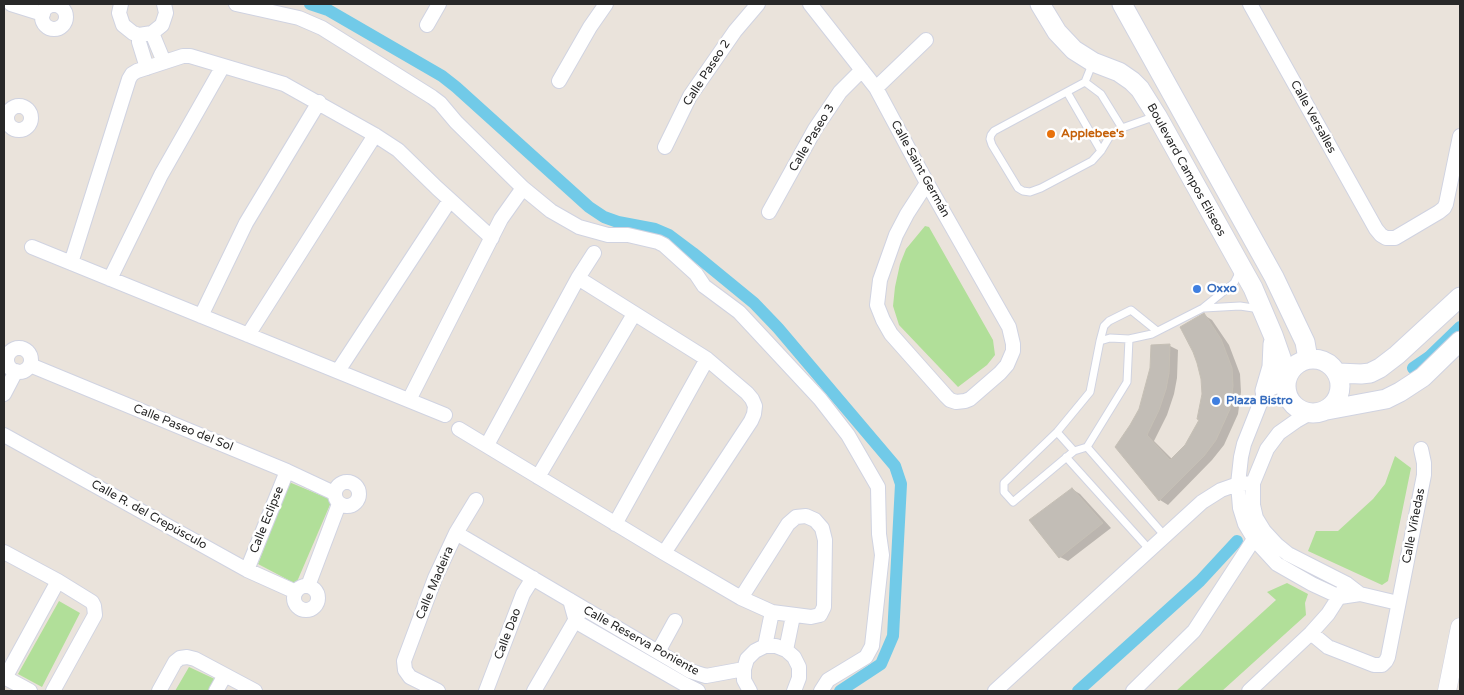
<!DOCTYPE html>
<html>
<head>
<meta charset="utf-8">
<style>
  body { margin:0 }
  #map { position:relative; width:1464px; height:695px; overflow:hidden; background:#eae3db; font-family:"Varela Round",sans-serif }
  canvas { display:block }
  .frame { position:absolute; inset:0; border:5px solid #282828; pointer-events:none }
</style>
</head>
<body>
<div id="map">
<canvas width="1464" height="695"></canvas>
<div class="frame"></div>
</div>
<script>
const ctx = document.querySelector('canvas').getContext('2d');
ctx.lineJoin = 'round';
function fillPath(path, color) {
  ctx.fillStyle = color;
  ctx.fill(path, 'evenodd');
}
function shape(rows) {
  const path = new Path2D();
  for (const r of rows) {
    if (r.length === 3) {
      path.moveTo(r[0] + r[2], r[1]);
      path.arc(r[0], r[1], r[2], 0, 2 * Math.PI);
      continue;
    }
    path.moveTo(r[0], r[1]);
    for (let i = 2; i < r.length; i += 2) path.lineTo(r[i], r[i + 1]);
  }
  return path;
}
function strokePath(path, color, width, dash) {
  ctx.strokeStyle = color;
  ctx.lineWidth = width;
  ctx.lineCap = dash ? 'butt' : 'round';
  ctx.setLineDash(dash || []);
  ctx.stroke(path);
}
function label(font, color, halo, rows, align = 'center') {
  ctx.font = font + ' "Varela Round",sans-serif';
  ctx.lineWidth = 5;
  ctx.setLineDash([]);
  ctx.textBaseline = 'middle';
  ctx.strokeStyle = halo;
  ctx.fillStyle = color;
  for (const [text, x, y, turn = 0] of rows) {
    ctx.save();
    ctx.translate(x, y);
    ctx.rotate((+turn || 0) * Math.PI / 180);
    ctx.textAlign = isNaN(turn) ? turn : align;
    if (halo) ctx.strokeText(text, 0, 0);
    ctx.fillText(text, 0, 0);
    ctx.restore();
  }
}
fillPath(shape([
  [925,226,929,227,993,340,995,355,987,365,958,387,899,325,893,306,895,287,900,264,906,249],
  [1395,456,1411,468,1388,581,1382,585,1308,551,1316,531,1338,531,1373,499,1385,484],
  [289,482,332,500,296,584,258,564],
  [1287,583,1308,594,1305,603,1306,615,1222,691,1176,691,1276,600,1267,592],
  [59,601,80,613,42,687,18,674],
  [189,667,219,681,213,691,175,691]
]), '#b1df99');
fillPath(shape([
  [1204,315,1212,320,1229,345,1240,374,1241,392,1238,414,1224,445,1212,460,1168,505,1160,500,1116,447,1131,426,1170,346,1178,350,1177,378,1174,394,1167,415,1154,441,1172,459,1186,446,1201,420,1203,394],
  [1072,489,1080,494,1111,528,1068,561,1060,557]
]), '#0003');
strokePath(shape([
  [310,4,328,10,442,76,456,87,589,207,604,217,618,222,655,229,669,235,693,253,754,303,778,328,895,466,901,484,893,636,881,664,840,691],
  [1413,368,1429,357,1460,327],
  [1078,691,1200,581,1237,541]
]), '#71cae8', 12);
const building = shape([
  [1204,313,1221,339,1232,368,1233,386,1230,409,1216,440,1204,456,1159,501,1115,447,1130,425,1139,409,1150,368,1151,345,1170,344,1169,373,1166,389,1159,410,1147,435,1170,460,1185,445,1199,420,1197,419,1202,394,1201,379,1197,363,1193,352,1180,327,1204,313],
  [1072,488,1103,523,1059,558,1029,520,1072,488]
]);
fillPath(building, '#c2bdb6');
strokePath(building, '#c5bfb5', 1);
const service = shape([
  [1093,62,1085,82,994,131,991,135,990,139,992,145,1018,188,1023,191,1030,192,1041,188,1092,161,1101,151,1110,136,1122,128,1156,116],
  [1085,82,1101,94,1122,128],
  [1067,92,1101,151],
  [1204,308,1240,306,1260,309],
  [1100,341,1104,326,1109,321,1131,310,1157,331],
  [1057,432,1074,451,1087,447,1127,382,1129,339,1152,334,1203,308,1234,283,1237,277,1240,269],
  [1087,447,1164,535],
  [1074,451,1013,502,1004,492,1004,483,1057,432,1090,392,1100,341,1110,338,1129,339],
  [1066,457,1149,549]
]);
const minor = shape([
  [11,4,43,14],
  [121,4,119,13,123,25,133,33,139,35,152,33,162,25,166,13,164,4],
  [236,4,299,18,322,28,432,97,440,103,456,122,523,188,551,211,579,227,608,235,628,235,658,242,664,245,696,274,704,286,739,312,820,399,848,435,878,487,879,534,882,555,872,646,866,657,828,680,821,691],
  [810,4,876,88,927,183,1009,327,1013,344,1013,351,1007,365,1000,373,970,399,965,401,956,402,950,400,946,396,891,334,883,320,877,305,880,280,896,235,907,214,927,183],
  [1250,4,1376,229,1381,235,1386,238,1395,238,1439,212,1444,208,1446,204,1460,136],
  [54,17,12],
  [427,25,439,4],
  [152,33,164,62],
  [139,35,139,42,147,68],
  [559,81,590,27,606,4],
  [876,88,926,40],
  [19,118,12],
  [665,147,690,96,735,31,758,4],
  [769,212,815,129,840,92,862,70],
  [32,247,445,415],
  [71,263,129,79,132,74,137,71,183,56,190,56,284,84,375,135,398,150,437,188,492,238],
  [578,278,707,359,747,393,752,399,755,406,754,414,751,421,664,553],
  [110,279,161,175,223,66],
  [201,316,246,223,319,102],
  [248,335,375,135],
  [19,360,12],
  [30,365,287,471,334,493],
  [338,371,450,200],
  [1286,382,1265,391,1244,444,1241,457,1238,484,1240,508,1245,524,1254,539,1277,564,1312,584,1340,597,1360,594],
  [4,394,16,371],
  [409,400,501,219,523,188],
  [1310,413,1296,421,1279,433,1267,449,1253,483,1253,505,1256,518,1264,531,1277,545,1288,554,1347,584,1360,594,1398,603],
  [459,429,664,553,741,598,772,612,811,617,820,615,824,607,825,540,822,528,815,520,806,516,796,517,788,524,741,598],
  [4,435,247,570,296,592],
  [487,445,578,278,594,253],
  [538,477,634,314],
  [347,494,12],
  [615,524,707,359],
  [456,533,690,671,706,676,744,669],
  [4,552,58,581,92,602,94,606,95,615,53,691],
  [247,570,287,471],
  [308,586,339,504],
  [306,598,12],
  [570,600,575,618,580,624,684,684,698,691],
  [1311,633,1328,647,1374,665,1382,665,1386,661,1388,657,1424,475,1424,463,1421,449],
  [765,646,772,612],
  [786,650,793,616],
  [658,652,675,621],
  [4,677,30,691],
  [5,678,58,581],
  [159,691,175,662,180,658,187,657,195,659,255,691],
  [216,691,225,675],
  [438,691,410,677,405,670,404,661,435,578,456,533,476,500],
  [486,691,523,594,533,578],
  [534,691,580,612],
  [750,691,744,680,744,669,747,659,755,651,765,646,776,646,786,650,794,657,799,667,799,678,794,691],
  [995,691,1202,502,1221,490,1238,484,1253,483],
  [1133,691,1194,631,1254,539],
  [1249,691,1311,633,1328,614,1344,589]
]);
const tertiary = shape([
  [1447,691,1460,627]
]);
const secondary = shape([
  [1040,4,1057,32,1074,50,1093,62,1119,72,1132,81,1140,89,1157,116,1253,288,1273,335,1287,375],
  [1122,4,1274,277,1305,342,1308,359],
  [1313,386,27],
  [1338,373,1361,374,1370,373,1380,368,1397,355,1460,297],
  [1265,391,1272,367,1273,344],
  [1327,410,1386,399,1400,392,1423,377,1460,341]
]);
strokePath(service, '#d0d3e1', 9);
strokePath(minor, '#d0d3e1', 16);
strokePath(tertiary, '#d0d3e1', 19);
strokePath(secondary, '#d0d3e1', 21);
strokePath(service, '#fff', 7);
strokePath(minor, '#fff', 14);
strokePath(tertiary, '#fff', 18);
strokePath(secondary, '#fff', 19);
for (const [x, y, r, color] of [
  [1051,134,5,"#e8710a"],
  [1197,289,5,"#3f7fe0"],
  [1216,401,5,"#3f7fe0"]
]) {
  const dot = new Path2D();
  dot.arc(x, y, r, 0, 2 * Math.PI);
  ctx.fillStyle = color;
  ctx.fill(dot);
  strokePath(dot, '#fff', 2);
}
label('12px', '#282828', '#fff', [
  ["Calle Paseo 2",707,73,-57],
  ["Calle Versalles",1313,117,61],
  ["Calle Paseo 3",812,138,-59],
  ["Calle Saint Germán",920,169,61],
  ["Boulevard Campos Eliseos",1186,170,61],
  ["Calle Paseo del Sol",183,428,22],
  ["Calle R. del Crepúsculo",149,515,29],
  ["Calle Eclipse",267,520,-68],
  ["Calle Viñedas",1414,526,-79],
  ["Calle Madeira",435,583,-67],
  ["Calle Dao",508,634,-69],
  ["Calle Reserva Poniente",641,641,29]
]);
label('bold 12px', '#c56008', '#fff', [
  ["Applebee's",1061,134]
], 'left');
label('bold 12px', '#366cbe', '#fff', [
  ["Oxxo",1207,289],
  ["Plaza Bistro",1226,401]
], 'left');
</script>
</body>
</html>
